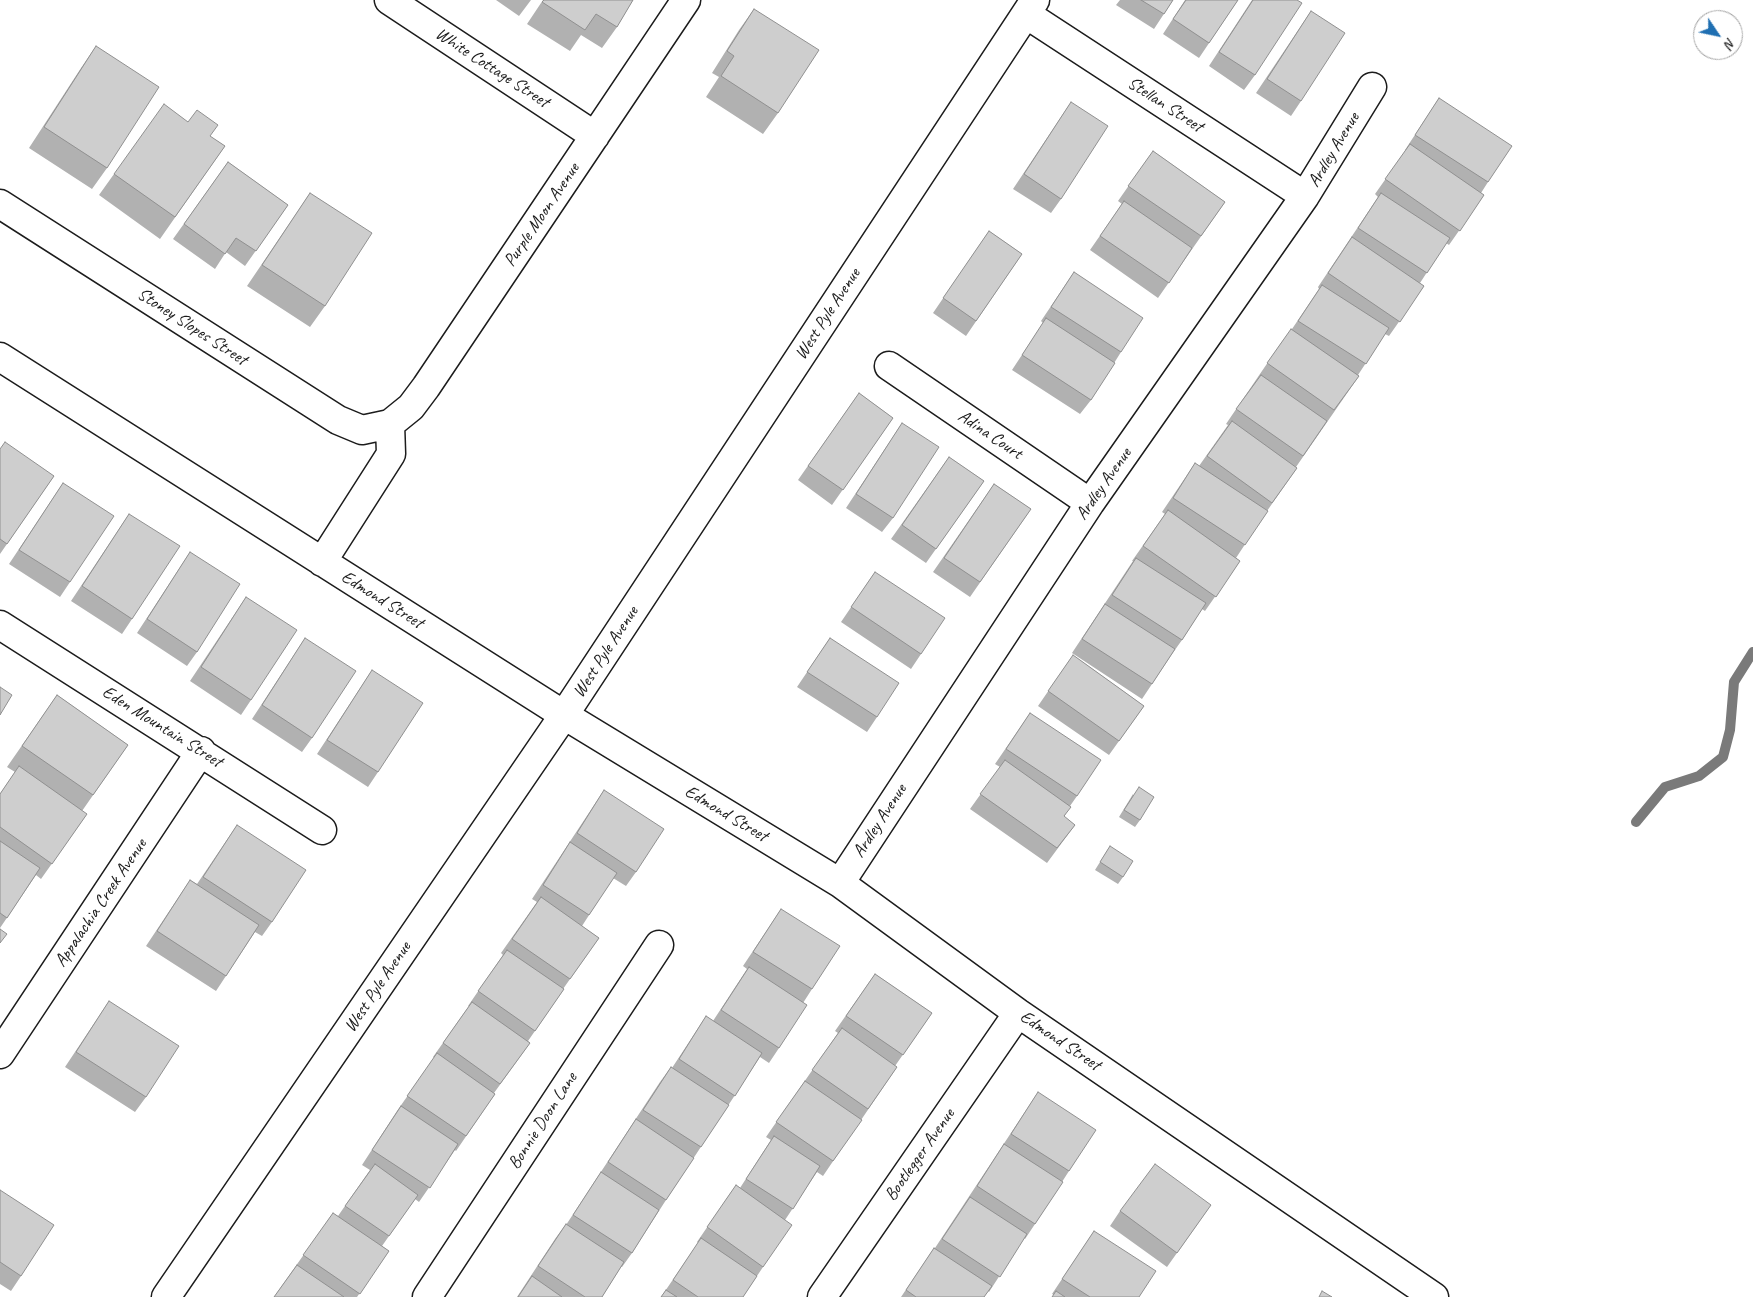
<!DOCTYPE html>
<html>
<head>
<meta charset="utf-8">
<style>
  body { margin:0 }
  #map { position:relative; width:1753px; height:1297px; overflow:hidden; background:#fff; font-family:Caveat,sans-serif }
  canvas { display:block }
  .north { position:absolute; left:1693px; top:10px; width:50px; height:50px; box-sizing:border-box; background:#fff; border:1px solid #a4a4a4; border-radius:50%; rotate:124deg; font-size:14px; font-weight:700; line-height:20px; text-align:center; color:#1c1c1c }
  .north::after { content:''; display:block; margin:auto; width:18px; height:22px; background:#1f6fb2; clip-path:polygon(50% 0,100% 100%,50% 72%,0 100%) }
</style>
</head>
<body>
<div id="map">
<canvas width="1753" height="1297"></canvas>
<div class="north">N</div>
</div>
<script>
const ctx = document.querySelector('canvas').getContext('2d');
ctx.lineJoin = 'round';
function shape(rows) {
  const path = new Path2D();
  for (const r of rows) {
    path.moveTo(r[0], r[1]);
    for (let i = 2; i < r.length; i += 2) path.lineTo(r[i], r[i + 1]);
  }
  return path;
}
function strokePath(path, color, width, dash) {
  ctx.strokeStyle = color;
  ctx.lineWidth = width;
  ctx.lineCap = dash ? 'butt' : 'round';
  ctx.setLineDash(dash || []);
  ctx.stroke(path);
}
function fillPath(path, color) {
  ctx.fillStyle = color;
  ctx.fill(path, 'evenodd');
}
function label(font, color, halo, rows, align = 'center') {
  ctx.font = font + ' Caveat,sans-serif';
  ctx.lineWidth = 4;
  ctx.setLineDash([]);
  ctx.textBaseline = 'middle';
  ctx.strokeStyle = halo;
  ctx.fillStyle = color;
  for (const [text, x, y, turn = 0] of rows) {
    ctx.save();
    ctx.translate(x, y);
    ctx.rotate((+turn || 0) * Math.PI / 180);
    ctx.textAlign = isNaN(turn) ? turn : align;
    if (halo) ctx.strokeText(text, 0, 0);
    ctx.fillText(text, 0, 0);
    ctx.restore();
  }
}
strokePath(shape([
  [1636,822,1665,787,1699,776,1723,757,1730,730,1734,682,1753,652]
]), '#7a7a7a', 10);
const minor = shape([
  [389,0,595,136],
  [1026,14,1305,196],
  [0,204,338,420,362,430,390,424,411,407,426,387,686,0],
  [0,357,564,715,840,883,1018,1013,1434,1297],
  [889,366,1090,503],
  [322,562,391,454,390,424],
  [0,625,322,830],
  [840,883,1090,503,1305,196,1372,87],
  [0,1054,201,751],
  [166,1297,564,715,1035,0],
  [427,1297,659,945],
  [822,1297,1018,1013]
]);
strokePath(minor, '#1c1c1c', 31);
strokePath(minor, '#fff', 28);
fillPath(shape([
  [496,0,531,0,519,16],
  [543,0,633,0,617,27,602,48,581,35,570,51,527,24],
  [1120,0,1173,0,1154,29,1116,5],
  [1185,0,1238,0,1199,58,1163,34],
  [1252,0,1297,0,1255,75,1244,90,1209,66],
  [754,9,778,113,763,134,706,97,719,77,712,73,739,30],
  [1311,11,1301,101,1291,116,1256,93],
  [96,46,107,168,92,189,29,148,81,68],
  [1439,98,1488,182,1481,193,1484,195,1449,245,1446,243,1420,283,1424,286,1389,336,1385,334,1358,375,1359,376,1296,467,1297,468,1267,511,1236,558,1240,561,1205,611,1202,609,1182,640,1172,654,1142,699,1072,653,1133,561,1132,561,1165,514,1162,512,1185,478,1195,463,1199,466,1228,425,1226,424,1281,343,1292,329,1319,289,1318,287,1378,197,1375,194,1406,150,1405,150],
  [1071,102,1061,199,1051,213,1013,189],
  [188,122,225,146,160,239,99,195,114,174],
  [1153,151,1225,202,1158,298,1090,250,1122,204,1118,201],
  [228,162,288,205,245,266,226,252,215,269,173,239],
  [310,193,325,306,310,327,247,286],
  [989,231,1022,254,966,336,933,313],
  [1074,272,1121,352,1091,400,1080,414,1012,370,1043,323,1041,321],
  [859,393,893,418,832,505,798,480],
  [902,423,893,518,882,532,846,508],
  [0,449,54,476,0,554],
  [949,457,984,481,926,563,891,539],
  [63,483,70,582,60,597,9,564],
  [994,484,1031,509,970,597,933,572],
  [129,514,132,619,122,634,71,601],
  [190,552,197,652,187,666,137,633],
  [875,572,921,654,911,669,841,622],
  [246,597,251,700,241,715,190,681],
  [305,638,312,738,302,752,252,719],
  [830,638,877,717,867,732,797,687],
  [1073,655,1144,706,1109,755,1038,706],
  [372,670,378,772,368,787,317,754],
  [57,695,128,745,82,811,87,814,41,879,36,875,0,928,0,794,15,772,7,767],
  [1030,713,1077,796,1070,806,1064,817,1075,825,1047,863,970,809,1000,767,995,764],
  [604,790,636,872,626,886,613,878,582,926,599,938,563,989,564,989,528,1041,530,1043,494,1093,495,1094,456,1151,455,1150,419,1202,415,1199,382,1246,389,1251,357,1297,274,1297,333,1213,338,1216,370,1170,362,1165,397,1111,434,1058,433,1057,469,1006,468,1006,503,955,501,953,537,902,532,899],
  [1133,794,1140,820,1135,827,1119,817],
  [237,825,272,922,262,936,255,932,216,991,146,946,190,880,197,884],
  [1110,846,1123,877,1118,884,1095,870],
  [781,909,812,989,803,1003,779,1048,769,1063,760,1057,666,1200,632,1253,622,1267,621,1267,602,1297,517,1297,555,1239,566,1224,566,1225,660,1082,671,1067,672,1068,706,1016,713,1021,747,969,743,966],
  [875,974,932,1013,895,1066,897,1067,823,1176,817,1172,785,1220,763,1267,743,1297,661,1297,698,1243,697,1242,736,1185,740,1188,771,1140,766,1137,838,1033,835,1031],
  [109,1001,146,1097,135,1112,65,1067],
  [1038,1092,1069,1171,1035,1224,1025,1239,1024,1238,989,1292,988,1291,984,1297,901,1297,934,1248,935,1248],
  [0,1190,21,1276,11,1291,0,1284],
  [1211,1205,1167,1267,1110,1226,1120,1211],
  [1094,1231,1139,1297,1052,1297,1054,1295,1052,1294]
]), '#b1b1b1');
const building = shape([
  [544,0,633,0,617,27,596,14,585,30,542,2,544,0],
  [1141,0,1173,0,1164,14,1141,0],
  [1186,0,1238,0,1209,43,1173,19,1186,0],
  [1253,0,1297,0,1302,3,1255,75,1219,52,1253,0],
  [754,9,819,50,778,113,721,76,734,56,727,51,754,9],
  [1311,11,1345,33,1301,101,1267,79,1311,11],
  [96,46,159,87,107,168,44,127,96,46],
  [1439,98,1512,146,1488,182,1415,135,1439,98],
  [1071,102,1108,126,1061,199,1024,174,1071,102],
  [164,104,188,122,197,110,218,125,210,136,225,146,175,217,114,174,164,104],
  [1410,144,1484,195,1460,231,1385,179,1410,144],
  [1153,151,1225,202,1201,236,1128,186,1153,151],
  [228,162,288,205,256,251,236,238,225,254,184,224,228,162],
  [310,193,372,233,325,306,262,265,310,193],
  [1381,193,1450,238,1427,273,1358,228,1381,193],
  [1124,201,1192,248,1169,283,1100,236,1124,201],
  [989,231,1022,254,976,321,943,298,989,231],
  [1352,237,1424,286,1400,322,1328,273,1352,237],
  [1074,272,1143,318,1121,352,1051,307,1074,272],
  [1322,285,1389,328,1366,364,1298,321,1322,285],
  [1046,318,1115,363,1091,400,1022,355,1046,318],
  [1291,329,1359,376,1334,410,1267,363,1291,329],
  [1261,375,1327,421,1303,456,1236,409,1261,375],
  [859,393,893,418,843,490,808,466,859,393],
  [1232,421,1297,468,1272,503,1207,456,1232,421],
  [902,423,939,447,893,518,856,494,902,423],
  [5,442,54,476,7,544,0,539,0,449,5,442],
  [949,457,984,481,936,549,902,525,949,457],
  [1195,463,1268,511,1245,545,1173,498,1195,463],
  [63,483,114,516,70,582,19,550,63,483],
  [994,484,1031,509,980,582,944,558,994,484],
  [1168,510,1240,561,1216,597,1143,546,1168,510],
  [129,514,180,546,132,619,82,586,129,514],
  [190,552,240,584,197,652,147,619,190,552],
  [1136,558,1206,603,1182,640,1112,595,1136,558],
  [875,572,945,618,921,654,851,607,875,572],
  [246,597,297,630,251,700,201,667,246,597],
  [1105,604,1175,649,1152,684,1082,639,1105,604],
  [305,638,356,671,312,738,262,705,305,638],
  [830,638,899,683,877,717,807,672,830,638],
  [1073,655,1144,706,1119,741,1048,691,1073,655],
  [372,670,423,703,378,772,327,740,372,670],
  [0,687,12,695,0,715,0,687],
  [57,695,128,745,93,795,22,746,57,695],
  [1030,713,1101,760,1077,796,1006,749,1030,713],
  [1005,760,1071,807,1064,816,1075,825,1057,848,980,794,1005,760],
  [19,766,87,814,52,864,0,827,0,794,19,766],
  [1139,787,1154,797,1140,820,1124,810,1139,787],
  [604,790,664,829,636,872,577,833,604,790],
  [237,825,306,870,272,922,203,877,237,825],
  [0,841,40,868,7,918,0,913,0,841],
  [570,842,617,873,589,915,543,885,570,842],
  [1110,846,1133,861,1123,877,1100,862,1110,846],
  [190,880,259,925,226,976,157,931,190,880],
  [541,897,599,938,570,979,512,939,541,897],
  [781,909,840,946,812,989,753,952,781,909],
  [0,929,7,934,0,943,0,929],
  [507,950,564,989,535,1031,478,991,507,950],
  [749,967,807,1005,779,1048,721,1010,749,967],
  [875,974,932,1013,903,1055,846,1016,875,974],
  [109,1001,179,1046,146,1097,76,1052,109,1001],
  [472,1002,530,1043,500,1084,443,1043,472,1002],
  [706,1016,762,1053,735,1096,679,1059,706,1016],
  [842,1028,897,1067,868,1109,812,1070,842,1028],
  [437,1053,495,1094,466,1136,407,1096,437,1053],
  [671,1067,729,1105,701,1147,643,1110,671,1067],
  [805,1081,862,1120,833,1161,776,1122,805,1081],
  [1038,1092,1096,1130,1069,1171,1011,1134,1038,1092],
  [401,1106,458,1144,430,1188,372,1150,401,1106],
  [636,1119,694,1158,666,1200,608,1162,636,1119],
  [774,1136,820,1166,793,1209,746,1179,774,1136],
  [1004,1144,1063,1182,1035,1224,977,1186,1004,1144],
  [375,1164,418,1195,389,1236,345,1206,375,1164],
  [1155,1164,1211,1205,1177,1253,1120,1211,1155,1164],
  [601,1172,659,1210,632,1253,573,1215,601,1172],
  [736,1185,792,1225,763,1267,707,1227,736,1185],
  [0,1190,54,1225,21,1276,0,1262,0,1190],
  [970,1197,1027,1234,1000,1277,942,1239,970,1197],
  [333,1213,389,1251,360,1294,303,1255,333,1213],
  [566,1224,624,1262,602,1297,585,1297,538,1266,566,1224],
  [1094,1231,1156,1271,1139,1297,1090,1297,1062,1279,1094,1231],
  [701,1238,757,1276,743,1297,698,1297,673,1280,701,1238],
  [934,1248,992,1286,984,1297,916,1297,906,1290,934,1248],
  [297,1265,344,1297,274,1297,297,1265],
  [532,1276,562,1297,518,1297,532,1276],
  [666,1290,677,1297,661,1297,666,1290],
  [1056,1291,1065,1297,1052,1297,1056,1291],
  [1322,1291,1332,1297,1319,1297,1322,1291]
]);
fillPath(building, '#cecece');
strokePath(building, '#909090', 1);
label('18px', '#1c1c1c', '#fff', [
  ["White Cottage Street",492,68,33],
  ["Stellan Street",1165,105,33],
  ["Ardley Avenue",1334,150,-59],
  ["Purple Moon Avenue",542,215,-56],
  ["West Pyle Avenue",828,314,-57],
  ["Stoney Slopes Street",192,327,33],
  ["Adina Court",990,435,34],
  ["Ardley Avenue",1104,484,-55],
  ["Edmond Street",382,600,32],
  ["West Pyle Avenue",606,652,-57],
  ["Eden Mountain Street",162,727,32],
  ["Edmond Street",726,814,31],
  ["Ardley Avenue",880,821,-57],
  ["Appalachia Creek Avenue",101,903,-56],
  ["West Pyle Avenue",378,987,-56],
  ["Edmond Street",1060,1041,34],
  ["Bonnie Doon Lane",543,1121,-57],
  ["Bootlegger Avenue",920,1155,-55]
]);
</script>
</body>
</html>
